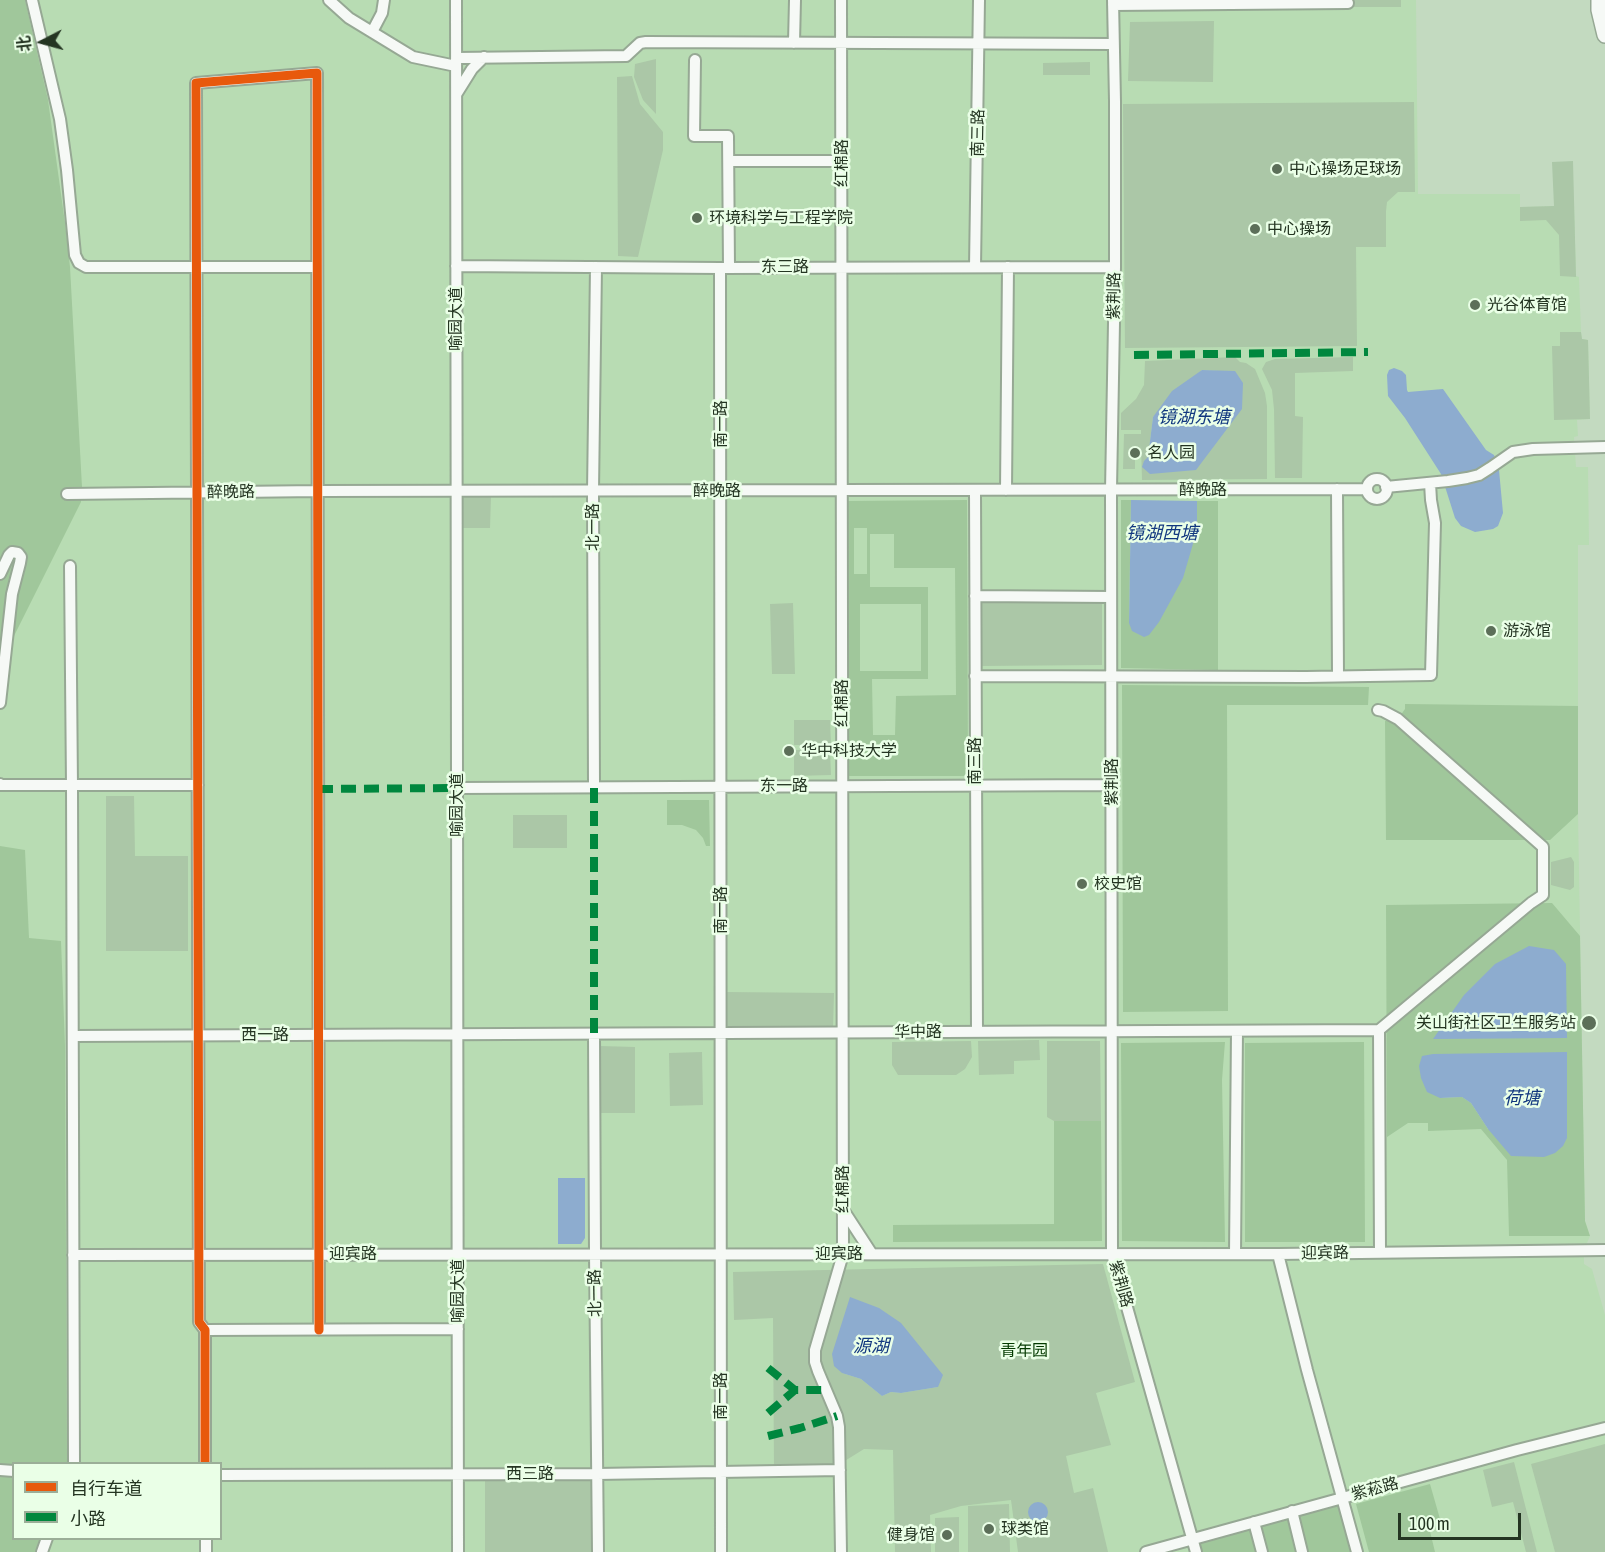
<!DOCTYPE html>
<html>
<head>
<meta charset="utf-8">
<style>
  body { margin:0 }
  #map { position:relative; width:1605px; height:1552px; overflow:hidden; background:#c3dac0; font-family:"Asap Condensed","Noto Sans SC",sans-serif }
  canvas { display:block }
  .legend { position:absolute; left:12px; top:1462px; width:210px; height:78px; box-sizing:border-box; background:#eaffe7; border:2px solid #9bae98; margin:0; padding:8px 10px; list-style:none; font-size:18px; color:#243522 }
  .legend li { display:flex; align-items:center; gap:12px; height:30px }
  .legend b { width:30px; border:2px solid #9bae98 }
  .north { position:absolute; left:12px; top:12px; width:60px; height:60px; -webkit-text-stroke:4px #eaffe7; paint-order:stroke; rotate:264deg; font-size:16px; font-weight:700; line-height:24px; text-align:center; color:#243522 }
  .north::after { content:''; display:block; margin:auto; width:21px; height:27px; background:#243522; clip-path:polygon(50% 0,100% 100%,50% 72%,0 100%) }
  .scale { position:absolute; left:1398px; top:1513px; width:123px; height:27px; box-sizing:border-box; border:3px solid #243522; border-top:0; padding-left:8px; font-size:18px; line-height:21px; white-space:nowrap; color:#243522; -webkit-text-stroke:4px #eaffe7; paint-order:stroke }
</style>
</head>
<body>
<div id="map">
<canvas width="1605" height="1552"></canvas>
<ul class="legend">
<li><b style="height:8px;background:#e8590c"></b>自行车道</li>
<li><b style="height:8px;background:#00873e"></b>小路</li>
</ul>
<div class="north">北</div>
<div class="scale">100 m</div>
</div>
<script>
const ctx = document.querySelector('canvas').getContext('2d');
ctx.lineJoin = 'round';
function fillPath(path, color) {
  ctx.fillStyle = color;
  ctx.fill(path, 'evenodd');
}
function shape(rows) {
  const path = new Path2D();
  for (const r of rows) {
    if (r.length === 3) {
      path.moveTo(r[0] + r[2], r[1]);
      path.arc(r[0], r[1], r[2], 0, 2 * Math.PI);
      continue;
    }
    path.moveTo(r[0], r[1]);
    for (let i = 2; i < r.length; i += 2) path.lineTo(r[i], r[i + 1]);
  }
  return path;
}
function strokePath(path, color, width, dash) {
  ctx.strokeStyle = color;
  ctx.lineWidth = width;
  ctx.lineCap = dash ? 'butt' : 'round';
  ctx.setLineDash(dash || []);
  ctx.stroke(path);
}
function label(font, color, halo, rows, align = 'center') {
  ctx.font = font + ' "Asap Condensed","Noto Sans SC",sans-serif';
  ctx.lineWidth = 5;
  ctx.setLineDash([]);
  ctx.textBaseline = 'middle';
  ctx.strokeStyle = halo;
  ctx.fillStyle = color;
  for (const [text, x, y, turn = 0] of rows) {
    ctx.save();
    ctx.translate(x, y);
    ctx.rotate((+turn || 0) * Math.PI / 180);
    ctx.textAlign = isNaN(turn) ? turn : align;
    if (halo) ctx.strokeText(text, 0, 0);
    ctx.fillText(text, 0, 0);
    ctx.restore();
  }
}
fillPath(shape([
  [0,0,1416,0,1418,194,1520,194,1520,207,1574,206,1576,276,1579,277,1581,332,1582,339,1588,340,1590,419,1577,420,1578,436,1574,437,1576,467,1588,467,1589,545,1578,545,1578,814,1585,1221,1590,1236,1584,1250,1584,1264,1592,1269,1605,1315,1605,1552,0,1552],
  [14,1464,220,1464,220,1538,14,1538]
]), '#b8dcb3');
fillPath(shape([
  [1354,0,1401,0,1401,7,1354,7],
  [1214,21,1213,82,1128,81,1130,22],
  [656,59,656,114,643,100,634,77,635,64],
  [1090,62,1090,75,1043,75,1043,63],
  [632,76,640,104,663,132,663,150,638,257,618,256,617,77],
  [1414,102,1415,192,1398,192,1387,202,1386,211,1386,247,1356,247,1357,346,1125,348,1123,104],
  [1573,161,1576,277,1560,276,1559,235,1546,220,1520,221,1520,207,1554,206,1552,162],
  [1560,332,1581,332,1582,339,1588,340,1590,419,1554,420,1552,346,1560,346],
  [1235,357,1240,362,1246,363,1255,369,1265,393,1267,406,1267,479,1142,480,1141,445,1140,458,1135,458,1135,469,1123,469,1124,434,1141,434,1141,430,1121,430,1121,413,1136,399,1144,385,1145,361],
  [1202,370,1235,372,1144,461,1148,457,1153,417],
  [1353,357,1353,371,1295,373,1295,416,1303,417,1302,478,1275,478,1274,409,1272,390,1262,369,1266,362,1275,359],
  [460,496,491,497,490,528,460,528],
  [793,603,795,674,772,674,770,604],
  [980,603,1102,603,1102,665,980,666],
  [794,720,830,720,831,745,794,745],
  [794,750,830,750,831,775,794,776],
  [106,796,134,796,135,856,188,856,188,951,106,951],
  [513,815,567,815,567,848,513,848],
  [1571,857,1574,862,1574,887,1570,890,1551,885,1551,862],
  [725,992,834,993,833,1029,725,1030],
  [1039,1040,1040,1060,1014,1061,1014,1074,979,1075,978,1041],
  [971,1041,972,1057,965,1069,956,1075,898,1075,892,1065,892,1042],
  [1047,1041,1100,1041,1101,1121,1054,1121,1047,1117],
  [600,1046,635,1047,635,1113,599,1113],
  [702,1052,703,1105,670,1106,669,1053],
  [1103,1264,1135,1382,1096,1393,1111,1445,1066,1456,1074,1493,1093,1488,1108,1552,1018,1552,1011,1500,961,1506,930,1515,931,1552,895,1552,893,1450,864,1449,835,1467,774,1470,773,1318,734,1320,733,1272],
  [842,1373,938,1387,901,1393,891,1392,882,1396,861,1379],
  [1605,1444,1605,1552,1555,1552,1531,1464],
  [1514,1462,1537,1552,1526,1552,1513,1502,1492,1507,1483,1470],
  [485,1481,591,1481,591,1552,485,1552],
  [1009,1504,1010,1552,968,1552,968,1506],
  [959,1517,959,1552,935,1552,935,1518]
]), '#abc7a7');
fillPath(shape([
  [0,0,25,0,48,100,65,223,70,267,82,487,81,502,0,664],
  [967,500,968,776,849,776,848,501],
  [854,528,867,528,867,574,854,574],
  [870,534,894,534,894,568,955,568,956,695,896,696,895,735,873,735,872,679,928,679,928,587,870,587],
  [860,604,921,604,921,671,860,671],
  [1121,500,1131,500,1129,623,1191,548,1197,530,1197,501,1218,501,1218,670,1121,668],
  [1122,685,1369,687,1368,705,1227,705,1228,1011,1123,1012],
  [1405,704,1578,706,1578,814,1550,840,1386,840,1385,721,1398,719,1405,709],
  [667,800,709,800,710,846,706,846,703,838,696,830,682,825,667,825],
  [0,846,25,850,29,938,61,941,65,1046,67,1463,14,1464,14,1538,42,1539,36,1552,0,1552],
  [1552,903,1580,936,1585,1221,1590,1236,1509,1236,1507,1160,1481,1129,1428,1131,1428,1123,1408,1123,1387,1137,1386,905],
  [1567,1052,1488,1129,1471,1103,1462,1097,1440,1098],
  [1225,1042,1222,1080,1225,1242,1122,1241,1121,1043],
  [1364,1042,1365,1242,1245,1242,1245,1043],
  [1054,1121,1101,1121,1102,1241,893,1242,893,1225,1054,1224],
  [1430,1484,1440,1519,1428,1523,1435,1552,1369,1552,1356,1504],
  [1339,1502,1354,1552,1202,1552,1199,1542]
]), '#a0c79b');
fillPath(shape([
  [1394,368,1402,371,1406,375,1407,390,1408,392,1443,389,1486,450,1494,455,1499,470,1503,513,1498,526,1493,529,1475,532,1461,526,1455,518,1441,474,1405,418,1388,396,1387,375,1389,370],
  [1202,370,1235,371,1243,383,1242,409,1196,470,1150,474,1142,467,1144,461,1148,457,1153,417,1172,391],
  [1131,500,1197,501,1197,530,1183,578,1159,622,1149,635,1144,637,1132,631,1129,623],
  [1529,946,1554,950,1566,964,1567,1038,1433,1039,1464,995,1495,964],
  [1567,1052,1567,1138,1563,1146,1555,1153,1544,1157,1511,1156,1488,1129,1471,1103,1462,1097,1440,1098,1427,1092,1421,1078,1419,1066,1422,1056,1433,1054],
  [558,1178,585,1178,585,1238,581,1244,558,1244],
  [850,1297,879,1308,901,1323,943,1375,938,1387,901,1393,891,1392,882,1396,861,1379,842,1373,834,1366,832,1354],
  [1038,1512,10]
]), '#8daccf');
const minor = shape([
  [32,0,60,119,67,170,75,255,79,263,86,267,317,267],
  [329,0,349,18,413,57,456,66],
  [456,0,458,1552],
  [1113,0,1115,101,1115,267,1111,490,1112,1254,1196,1552],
  [1113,5,1348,3],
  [372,32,382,13,384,0],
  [794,43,795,0],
  [456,58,626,56,640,43,646,42,1113,44],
  [695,60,694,136,728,136,729,268],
  [457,93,472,69,484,57],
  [729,161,842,161],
  [456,266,720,268,1115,267],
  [975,267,979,0],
  [720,268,721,1552],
  [1377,489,10],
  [1386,487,1448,481,1467,478,1479,475,1490,468,1513,452,1533,449,1605,447],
  [1337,489,1338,676],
  [975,490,977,1032],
  [1006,490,1008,267],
  [67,494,318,491,1367,489],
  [70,566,72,786,74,1464],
  [0,574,9,555,12,552,18,553,21,557,20,563,12,594,0,703],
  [975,596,1111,597],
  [975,676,1306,677,1431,675,1435,523,1431,500,1430,483],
  [1378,710,1383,711,1398,719,1543,847,1543,895,1531,903,1379,1030],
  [0,784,1,785,198,785],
  [457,788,1112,785],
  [594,788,593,491,596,267],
  [1379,1030,1380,1252],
  [594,1034,595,1254,598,1552],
  [73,1036,1379,1030],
  [844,1211,872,1254],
  [1235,1254,1237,1031],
  [1278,1254,1307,1370,1357,1552],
  [73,1255,1278,1254,1605,1250],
  [205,1330,458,1329],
  [205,1464,205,1330,199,1322,196,83,317,73,319,1330],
  [0,1470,14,1471],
  [220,1475,597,1474,840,1470],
  [1292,1511,1302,1552],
  [1254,1522,1262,1552],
  [206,1538,206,1552],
  [42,1552,47,1538],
  [841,1552,839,1427,837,1416,818,1371,815,1362,815,1350,843,1254,841,0],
  [1146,1552,1517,1450,1605,1428]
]);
const highway = shape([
  [1599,0,1599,10,1605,35]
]);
strokePath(minor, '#96a894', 14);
strokePath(highway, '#96a894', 18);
strokePath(minor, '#f6f9f6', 10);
strokePath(highway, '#f6f9f6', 15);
strokePath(shape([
  [1134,355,1368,352],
  [594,788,594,1034],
  [318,789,457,788],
  [768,1368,795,1390,825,1390],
  [768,1413,795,1390],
  [768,1436,800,1428,837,1416]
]), '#00873e', 8, [15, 8]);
strokePath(shape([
  [205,1464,205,1330,199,1322,196,83,317,73,319,1330]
]), '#e8590c', 9);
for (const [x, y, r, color] of [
  [1277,169,6,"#5c6f59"],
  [697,218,6,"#5c6f59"],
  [1255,229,6,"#5c6f59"],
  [1475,305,6,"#5c6f59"],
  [1135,453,6,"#5c6f59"],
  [1491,631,6,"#5c6f59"],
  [789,751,6,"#5c6f59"],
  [1082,884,6,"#5c6f59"],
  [1589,1023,8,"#5c6f59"],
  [989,1529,6,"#5c6f59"],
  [947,1535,6,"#5c6f59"]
]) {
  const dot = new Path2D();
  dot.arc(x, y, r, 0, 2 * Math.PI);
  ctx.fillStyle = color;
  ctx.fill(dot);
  strokePath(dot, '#eaffe7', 2);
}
label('16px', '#243522', '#eaffe7', [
  ["南三路",978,133,-89],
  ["红棉路",842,163,-90],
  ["东三路",785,267],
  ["紫荆路",1114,296,-89],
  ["喻园大道",456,319,-90],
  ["南一路",721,424,-90],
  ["醉晚路",1203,490],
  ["醉晚路",717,491],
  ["醉晚路",231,492,-1],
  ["北一路",593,527,-90],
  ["红棉路",842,703,-90],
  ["南三路",975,761,-90],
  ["紫荆路",1112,782,-90],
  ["东一路",784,786],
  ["喻园大道",457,805,-90],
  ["南一路",721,910,-90],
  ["华中路",918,1032],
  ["西一路",265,1035],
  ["红棉路",843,1189,-90],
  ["迎宾路",1325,1253,-1],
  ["迎宾路",353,1254],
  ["迎宾路",839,1254],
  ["紫荆路",1121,1284,74],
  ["喻园大道",458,1291,-90],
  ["北一路",595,1293,-91],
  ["南一路",721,1396,-90],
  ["西三路",530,1474],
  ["紫菘路",1375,1489,-15]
]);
label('16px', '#243522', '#eaffe7', [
  ["中心操场足球场",1289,169],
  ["环境科学与工程学院",709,218],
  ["中心操场",1267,229],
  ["光谷体育馆",1487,305],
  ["名人园",1147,453],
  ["游泳馆",1503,631],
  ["华中科技大学",801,751],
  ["校史馆",1094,884],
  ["关山街社区卫生服务站",1576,1023,"right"],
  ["球类馆",1001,1529],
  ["健身馆",935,1535,"right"]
], 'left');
label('16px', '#033a00', '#eaffe7', [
  ["青年园",1024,1351]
]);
label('italic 18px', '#11377f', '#eaffe7', [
  ["镜湖东塘",1194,417],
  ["镜湖西塘",1162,533],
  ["荷塘",1522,1098],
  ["源湖",871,1346]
]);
</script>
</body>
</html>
